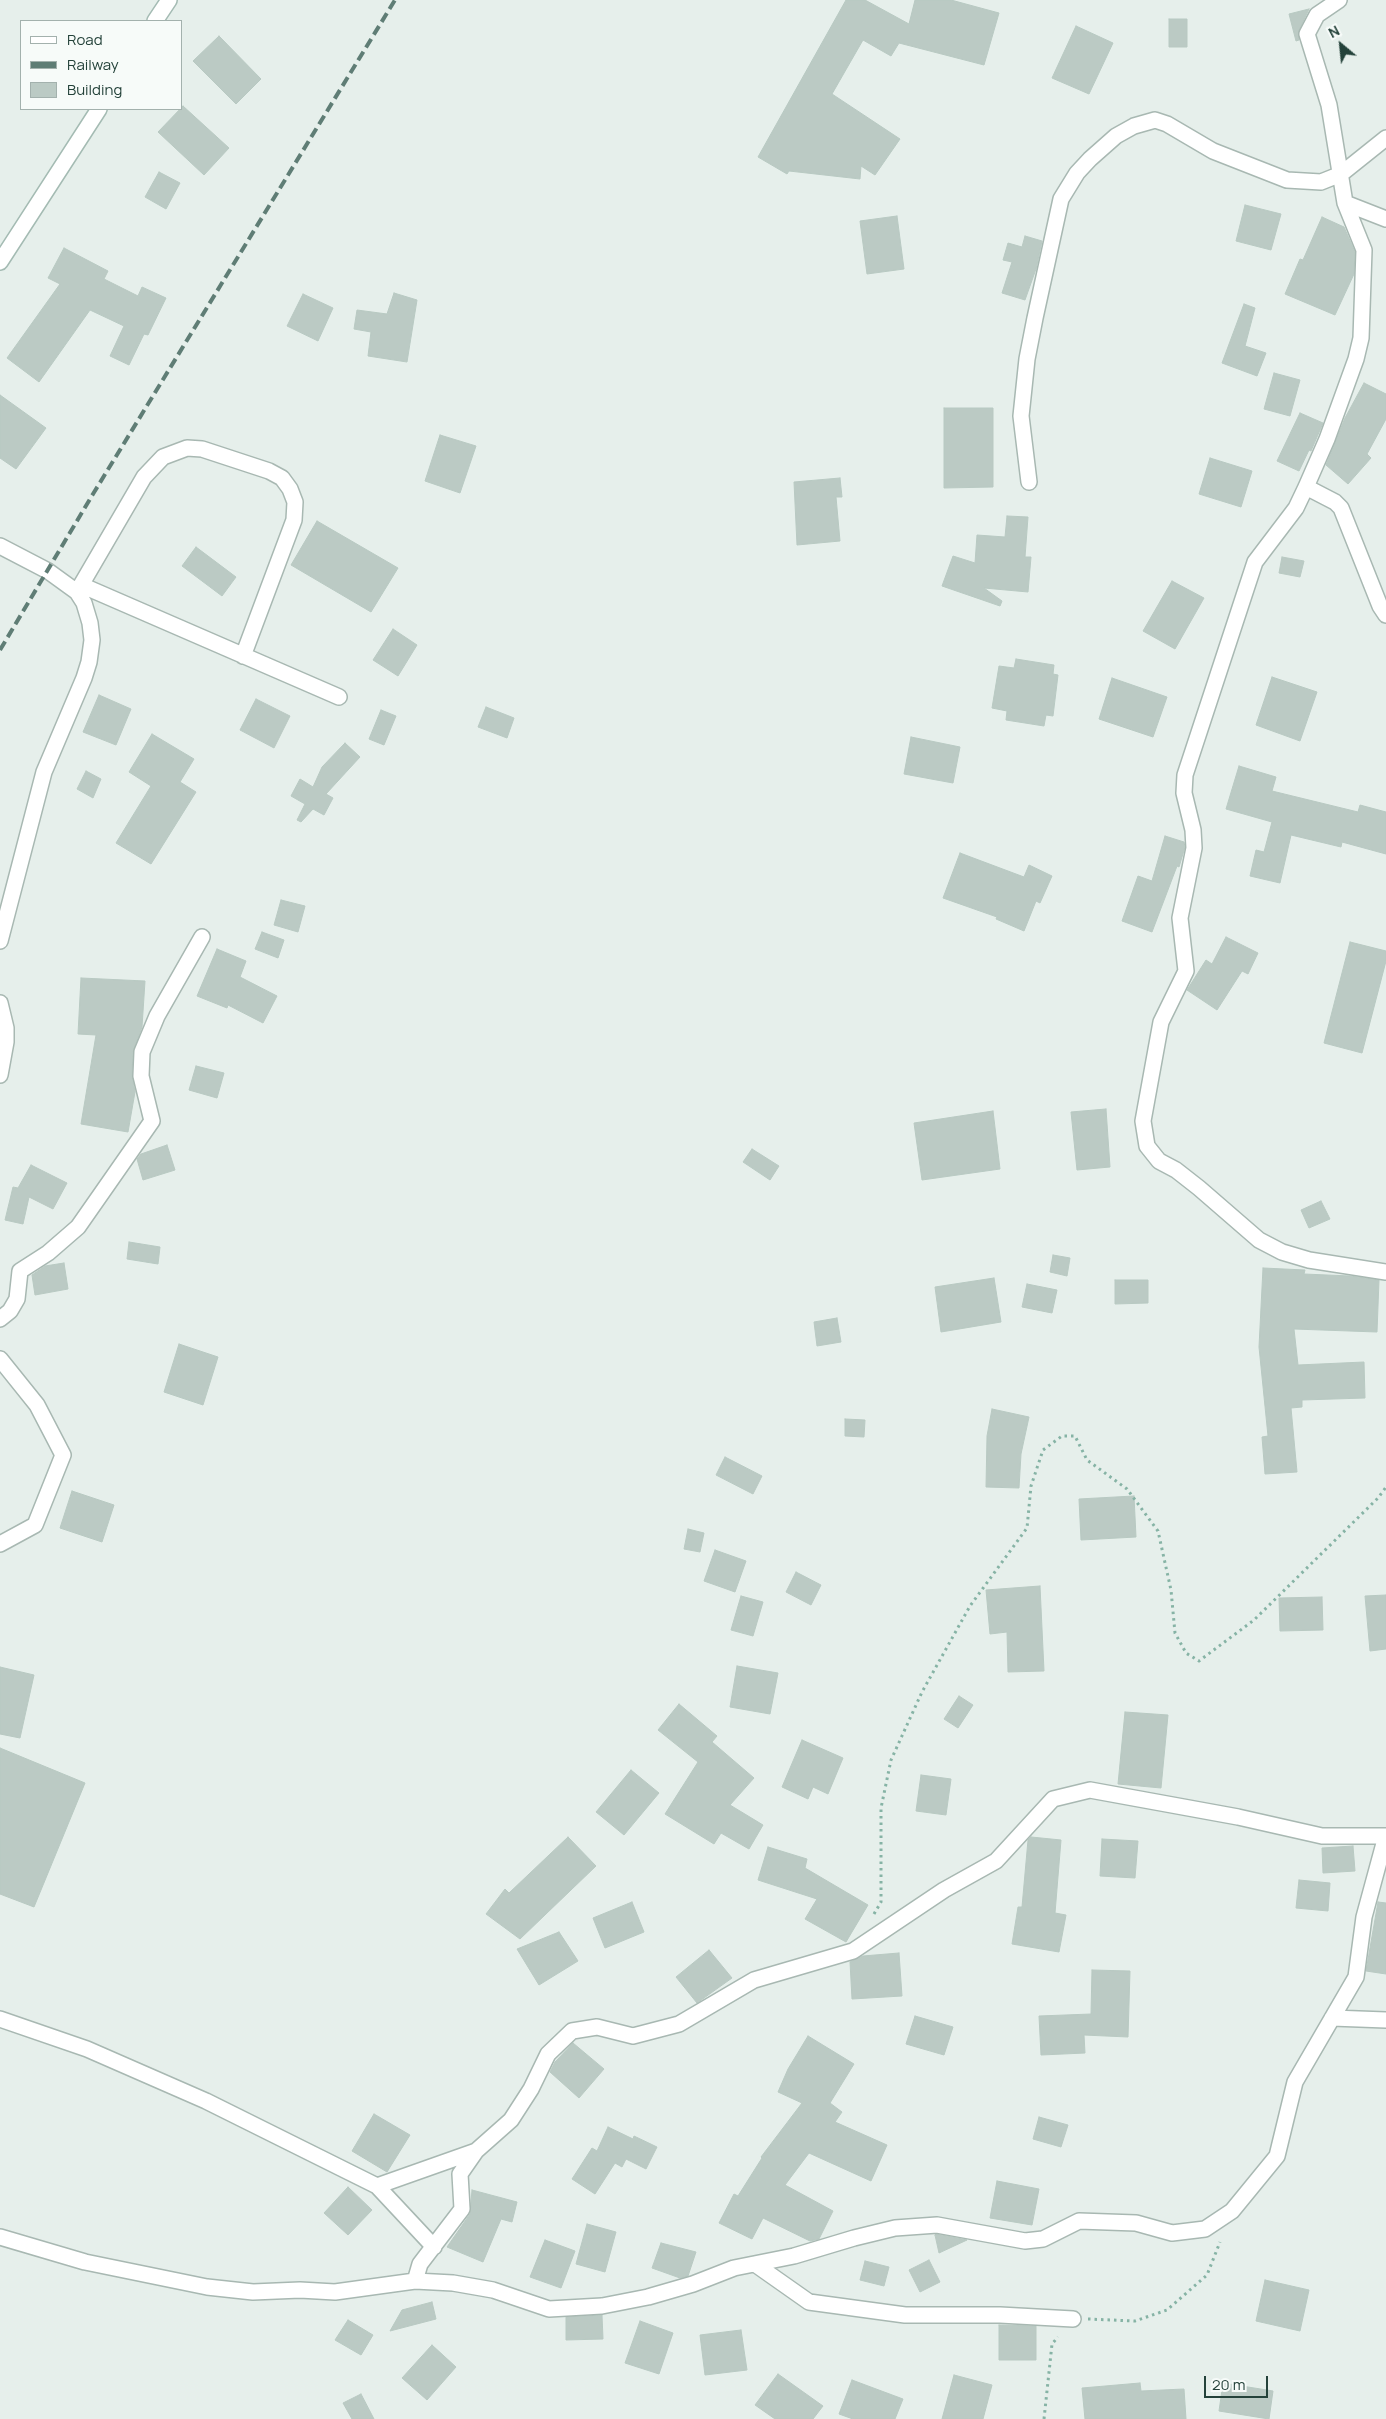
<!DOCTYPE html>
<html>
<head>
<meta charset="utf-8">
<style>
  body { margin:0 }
  #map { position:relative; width:1386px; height:2419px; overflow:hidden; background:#e6efeb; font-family:Manrope,sans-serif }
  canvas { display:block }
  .legend { position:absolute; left:20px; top:20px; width:162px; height:90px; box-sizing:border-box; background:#f7fbf9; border:1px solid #a3b1ad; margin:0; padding:6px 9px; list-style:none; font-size:15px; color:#24423a }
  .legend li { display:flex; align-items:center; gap:10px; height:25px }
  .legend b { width:25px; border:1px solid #a3b1ad }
  .north { position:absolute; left:1316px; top:20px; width:50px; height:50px; -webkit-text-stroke:4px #f7fbf9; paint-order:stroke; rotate:332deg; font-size:14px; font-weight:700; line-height:20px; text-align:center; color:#24423a }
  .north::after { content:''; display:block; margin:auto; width:18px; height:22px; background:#24423a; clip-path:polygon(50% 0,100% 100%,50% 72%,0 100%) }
  .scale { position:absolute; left:1204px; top:2376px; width:64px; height:22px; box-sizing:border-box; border:2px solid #24423a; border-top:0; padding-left:6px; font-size:15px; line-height:18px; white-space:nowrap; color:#24423a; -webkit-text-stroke:4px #f7fbf9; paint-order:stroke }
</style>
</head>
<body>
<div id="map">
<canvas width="1386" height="2419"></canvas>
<ul class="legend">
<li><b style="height:6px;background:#fff"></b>Road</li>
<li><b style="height:6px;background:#5f7d75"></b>Railway</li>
<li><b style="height:14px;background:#bbcac4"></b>Building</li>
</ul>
<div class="north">N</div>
<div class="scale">20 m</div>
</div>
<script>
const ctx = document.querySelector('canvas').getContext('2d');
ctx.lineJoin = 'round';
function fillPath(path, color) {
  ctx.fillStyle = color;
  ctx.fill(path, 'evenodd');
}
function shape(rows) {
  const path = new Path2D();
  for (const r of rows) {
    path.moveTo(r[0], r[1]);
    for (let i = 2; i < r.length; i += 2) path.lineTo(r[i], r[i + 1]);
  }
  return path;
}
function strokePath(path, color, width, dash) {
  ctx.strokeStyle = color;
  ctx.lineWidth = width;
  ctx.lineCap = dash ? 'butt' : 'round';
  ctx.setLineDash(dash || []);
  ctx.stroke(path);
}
const building = shape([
  [846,0,865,0,909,24,915,0,951,0,999,13,984,65,899,43,891,56,863,40,832,94,900,139,875,175,861,166,860,179,789,171,787,174,758,157,846,0],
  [1309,9,1299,30,1299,40,1296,41,1289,14,1309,9],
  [1169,19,1187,19,1187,47,1169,47,1169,19],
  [1076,26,1113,43,1089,94,1052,78,1076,26],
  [219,36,261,79,236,104,193,61,219,36],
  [183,106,229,148,204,175,158,132,183,106],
  [159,172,180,183,166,209,145,197,159,172],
  [1245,205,1281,214,1271,250,1236,241,1245,205],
  [897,216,904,269,867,274,860,221,897,216],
  [1322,217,1344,227,1355,252,1354,274,1335,315,1285,294,1300,259,1303,260,1322,217],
  [1025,236,1042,241,1036,269,1025,300,1002,293,1012,262,1003,260,1008,243,1022,247,1025,236],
  [64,248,108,271,104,279,138,296,142,287,166,298,148,335,144,334,129,365,110,356,124,326,90,310,39,382,7,358,60,284,48,278,64,248],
  [394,293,417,300,407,362,368,356,371,332,354,329,357,310,387,314,394,293],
  [303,294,333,308,318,341,287,326,303,294],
  [1244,304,1255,308,1245,346,1266,353,1257,376,1222,363,1244,304],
  [1274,373,1300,380,1290,416,1264,409,1274,373],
  [1364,383,1386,394,1386,419,1367,454,1371,458,1348,484,1326,465,1345,418,1364,383],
  [0,395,46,428,16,469,0,458,0,395],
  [944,408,993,408,993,487,944,488,944,408],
  [1300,413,1323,423,1311,451,1309,450,1299,471,1277,461,1300,413],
  [440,435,476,446,460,493,425,481,440,435],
  [1210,458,1252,471,1241,507,1199,494,1210,458],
  [840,478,842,497,836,497,840,541,797,545,794,482,840,478],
  [1007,516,1028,517,1025,557,1031,557,1028,592,984,588,1002,601,1000,606,942,586,953,556,975,563,977,535,1005,537,1007,516],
  [317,521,398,568,371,612,291,565,317,521],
  [196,547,236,577,222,596,182,566,196,547],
  [1282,557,1304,561,1300,577,1279,573,1282,557],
  [1172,581,1204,598,1175,649,1143,631,1172,581],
  [393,629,417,645,398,676,373,660,393,629],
  [1016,659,1054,665,1053,674,1058,675,1053,716,1046,715,1044,726,1006,720,1007,711,992,708,999,666,1014,668,1016,659],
  [1272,677,1317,692,1300,741,1256,725,1272,677],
  [1112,678,1167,697,1153,737,1099,719,1112,678],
  [99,695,131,709,116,745,83,732,99,695],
  [256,699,290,716,274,748,240,730,256,699],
  [486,707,514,718,507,738,478,727,486,707],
  [381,710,396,716,384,745,369,739,381,710],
  [152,734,194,759,180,782,196,792,151,864,116,843,151,786,129,772,152,734],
  [911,737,960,747,953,783,904,774,911,737],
  [345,743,360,757,326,794,333,798,324,815,313,809,301,822,297,820,305,804,291,796,300,779,313,787,322,767,345,743],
  [1239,766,1276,777,1272,791,1358,812,1360,805,1386,812,1386,854,1342,842,1341,847,1291,835,1280,883,1250,876,1256,850,1264,852,1272,822,1226,809,1239,766],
  [86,771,101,779,93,798,77,789,86,771],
  [1165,836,1184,842,1185,847,1179,867,1177,866,1152,932,1122,921,1138,876,1152,881,1165,836],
  [960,853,1024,877,1029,865,1052,876,1040,903,1036,901,1024,931,996,919,997,917,943,898,960,853],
  [281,900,305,906,298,932,274,925,281,900],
  [262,932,284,940,278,958,255,949,262,932],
  [1226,937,1258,953,1248,974,1242,971,1217,1010,1187,990,1206,960,1212,964,1226,937],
  [1350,942,1386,951,1386,961,1362,1053,1324,1043,1350,942],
  [217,949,246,961,240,977,277,996,263,1023,228,1005,227,1008,197,996,217,949],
  [81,978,145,981,142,1027,133,1052,132,1076,135,1092,128,1132,81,1124,96,1035,78,1034,81,978],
  [196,1066,224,1073,217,1098,189,1090,196,1066],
  [1106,1109,1110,1167,1077,1170,1071,1112,1106,1109],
  [993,1111,1000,1169,922,1180,914,1123,993,1111],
  [167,1145,175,1170,143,1180,137,1159,141,1154,167,1145],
  [752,1149,779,1166,770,1180,743,1162,752,1149],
  [31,1165,67,1183,53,1209,29,1197,23,1224,5,1220,13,1187,18,1188,31,1165],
  [1321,1201,1330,1219,1309,1228,1301,1210,1321,1201],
  [129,1242,160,1247,158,1264,127,1259,129,1242],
  [1053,1255,1070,1258,1067,1276,1050,1272,1053,1255],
  [64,1263,68,1289,35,1295,32,1275,45,1266,64,1263],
  [1263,1268,1305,1270,1304,1274,1350,1276,1379,1280,1377,1332,1294,1329,1298,1365,1364,1362,1365,1398,1302,1400,1302,1407,1291,1408,1297,1472,1265,1474,1262,1437,1268,1436,1259,1347,1263,1268],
  [994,1278,1001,1322,941,1332,935,1287,994,1278],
  [1115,1280,1148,1280,1148,1303,1115,1304,1115,1280],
  [1027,1284,1057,1290,1052,1313,1022,1307,1027,1284],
  [837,1318,841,1342,817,1346,814,1322,837,1318],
  [179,1344,218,1357,203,1405,164,1392,179,1344],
  [992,1409,1029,1417,1021,1454,1019,1488,986,1487,987,1436,992,1409],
  [845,1419,865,1420,864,1437,845,1436,845,1419],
  [725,1457,762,1476,753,1494,716,1475,725,1457],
  [72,1491,114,1505,102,1542,60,1528,72,1491],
  [1134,1496,1136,1537,1081,1540,1079,1499,1134,1496],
  [688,1529,704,1533,700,1552,684,1549,688,1529],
  [715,1550,746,1561,735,1592,704,1581,715,1550],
  [796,1572,821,1585,811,1605,786,1592,796,1572],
  [1040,1586,1044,1671,1008,1672,1007,1632,990,1634,986,1590,1040,1586],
  [1386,1595,1386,1649,1370,1651,1365,1596,1386,1595],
  [741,1596,763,1602,753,1636,731,1630,741,1596],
  [1322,1597,1323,1630,1280,1631,1279,1598,1322,1597],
  [737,1666,778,1673,770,1714,730,1707,737,1666],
  [0,1667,34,1675,20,1738,0,1734,0,1667],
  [959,1696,973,1705,958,1728,944,1719,959,1696],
  [679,1704,717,1736,712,1742,754,1778,730,1805,763,1825,749,1849,721,1833,714,1844,665,1814,698,1762,658,1730,679,1704],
  [1125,1712,1168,1715,1161,1788,1118,1784,1125,1712],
  [802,1740,843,1758,828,1794,813,1787,808,1799,782,1787,802,1740],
  [0,1748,85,1783,34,1907,0,1894,0,1748],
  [631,1770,659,1793,624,1835,596,1812,631,1770],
  [921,1775,951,1779,946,1815,916,1811,921,1775],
  [568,1837,596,1866,520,1939,486,1914,505,1889,509,1893,568,1837],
  [1031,1837,1061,1840,1055,1913,1066,1915,1059,1952,1012,1944,1018,1907,1022,1907,1028,1840,1031,1837],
  [1102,1839,1138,1841,1135,1878,1100,1876,1102,1839],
  [1353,1846,1355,1871,1323,1873,1322,1848,1353,1846],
  [768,1847,807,1859,805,1868,868,1905,846,1942,805,1919,817,1899,758,1880,768,1847],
  [1299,1880,1330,1883,1328,1911,1296,1908,1299,1880],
  [632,1902,644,1932,605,1948,593,1918,632,1902],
  [1378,1902,1386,1903,1386,1974,1366,1971,1378,1902],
  [559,1932,578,1961,539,1985,517,1949,559,1932],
  [709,1950,732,1978,697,2003,676,1977,709,1950],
  [899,1953,902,1996,852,1999,850,1962,863,1956,899,1953],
  [1092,1970,1130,1971,1128,2037,1084,2035,1085,2053,1041,2055,1039,2016,1091,2014,1092,1970],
  [915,2016,953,2027,944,2055,906,2044,915,2016],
  [808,2036,854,2064,830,2103,842,2112,835,2122,887,2145,871,2181,809,2153,785,2185,833,2211,819,2239,810,2241,763,2218,752,2239,719,2223,734,2194,738,2196,762,2158,761,2157,802,2103,778,2092,788,2069,808,2036],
  [573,2043,604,2069,579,2098,550,2072,555,2062,573,2043],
  [374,2114,410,2135,387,2172,352,2151,374,2114],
  [1039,2117,1068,2125,1061,2147,1033,2139,1039,2117],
  [608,2127,633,2139,634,2136,657,2147,646,2169,626,2159,622,2167,615,2163,595,2194,572,2179,592,2148,597,2151,608,2127],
  [997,2181,1039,2189,1032,2225,990,2218,997,2181],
  [348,2187,372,2210,348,2235,324,2213,348,2187],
  [472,2190,517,2202,512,2222,501,2219,483,2262,447,2247,470,2214,472,2190],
  [587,2224,616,2232,605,2272,576,2264,587,2224],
  [935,2235,936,2234,967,2240,939,2253,935,2235],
  [545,2240,575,2251,561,2288,530,2277,545,2240],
  [661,2243,696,2252,688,2276,680,2278,652,2268,661,2243],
  [929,2260,940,2282,920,2292,909,2270,929,2260],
  [865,2261,889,2267,884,2286,860,2280,865,2261],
  [1265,2280,1309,2290,1300,2331,1256,2321,1265,2280],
  [432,2302,436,2319,390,2331,402,2310,432,2302],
  [602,2315,603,2339,566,2340,566,2317,602,2315],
  [348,2320,373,2335,361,2355,335,2340,348,2320],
  [640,2321,673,2333,659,2374,625,2363,640,2321],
  [999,2325,1036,2326,1036,2360,999,2360,999,2325],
  [741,2330,747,2370,705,2375,700,2335,741,2330],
  [432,2345,456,2367,427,2400,402,2378,432,2345],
  [778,2374,823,2406,813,2419,775,2419,755,2405,778,2374],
  [954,2375,992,2385,983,2419,942,2419,954,2375],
  [852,2380,903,2399,895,2419,853,2419,839,2414,852,2380],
  [1140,2383,1141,2391,1184,2389,1186,2419,1085,2419,1082,2388,1140,2383],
  [1223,2383,1273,2391,1269,2419,1219,2411,1223,2383],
  [361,2394,374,2419,352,2419,343,2403,361,2394]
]);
fillPath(building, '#bbcac4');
strokePath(building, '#b8c9c2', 1);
const street = shape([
  [1339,0,1317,15,1307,34,1329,105,1345,203,1364,250,1361,338,1356,359,1327,439,1306,487,1296,508,1255,562,1185,775,1184,793,1193,830,1194,848,1180,918,1186,971,1161,1022,1143,1121,1147,1146,1159,1161,1176,1170,1199,1188,1259,1240,1282,1252,1309,1260,1386,1272],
  [1345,203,1386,219],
  [1029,482,1021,416,1027,359,1035,318,1061,199,1077,173,1090,159,1116,136,1134,126,1155,120,1167,124,1213,151,1287,180,1321,182,1341,174,1386,138],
  [1306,487,1335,502,1341,508,1380,606,1386,615],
  [0,546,48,571,77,592,84,603,90,623,92,640,89,662,84,678,44,772,0,941],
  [81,585,339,697],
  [77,592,144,477,163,457,187,448,202,449,269,471,282,478,290,489,295,502,294,520,243,656],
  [0,1003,6,1028,6,1042,0,1075],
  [0,1319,10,1311,17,1299,20,1271,48,1253,78,1227,152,1121,141,1076,142,1052,157,1016,202,937],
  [0,1359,37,1405,63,1455,35,1525,0,1544],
  [1332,2018,1386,2020],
  [0,2019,87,2049,206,2101,377,2186,434,2247],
  [377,2186,476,2151],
  [0,2237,85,2262,207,2287,253,2292,300,2290,335,2292,415,2281,453,2283,493,2290,549,2309,602,2306,648,2297,693,2284,734,2268,794,2256,854,2238,895,2228,937,2225,1025,2241,1043,2239,1079,2221,1136,2223,1172,2233,1205,2229,1232,2211,1277,2156,1295,2082,1356,1977,1364,1917,1386,1836],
  [755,2264,809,2302,905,2315,1000,2315,1073,2319],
  [415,2281,420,2264,462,2209,460,2174,476,2151,511,2120,531,2089,548,2054,572,2031,597,2027,633,2036,679,2024,754,1980,853,1951,944,1890,996,1861,1053,1799,1090,1790,1238,1817,1322,1836,1386,1836]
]);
const secondary = shape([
  [155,21,169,0],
  [0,262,99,109]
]);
strokePath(street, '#a8b8b2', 18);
strokePath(secondary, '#a4bbb3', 18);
strokePath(shape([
  [874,1914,881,1902,881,1808,891,1760,922,1692,970,1606,1027,1528,1031,1486,1043,1450,1062,1436,1075,1436,1087,1460,1127,1489,1158,1531,1171,1590,1175,1633,1186,1653,1199,1661,1254,1620,1378,1498,1386,1487],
  [1088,2319,1135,2321,1167,2310,1207,2275,1220,2242],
  [1044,2419,1052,2344,1058,2337]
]), '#86b3a5', 3, [2.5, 4]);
strokePath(street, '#fff', 15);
strokePath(secondary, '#fff', 15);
strokePath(shape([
  [0,650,93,494,395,0]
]), '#5f7d75', 4, [10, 5]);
</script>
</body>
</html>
